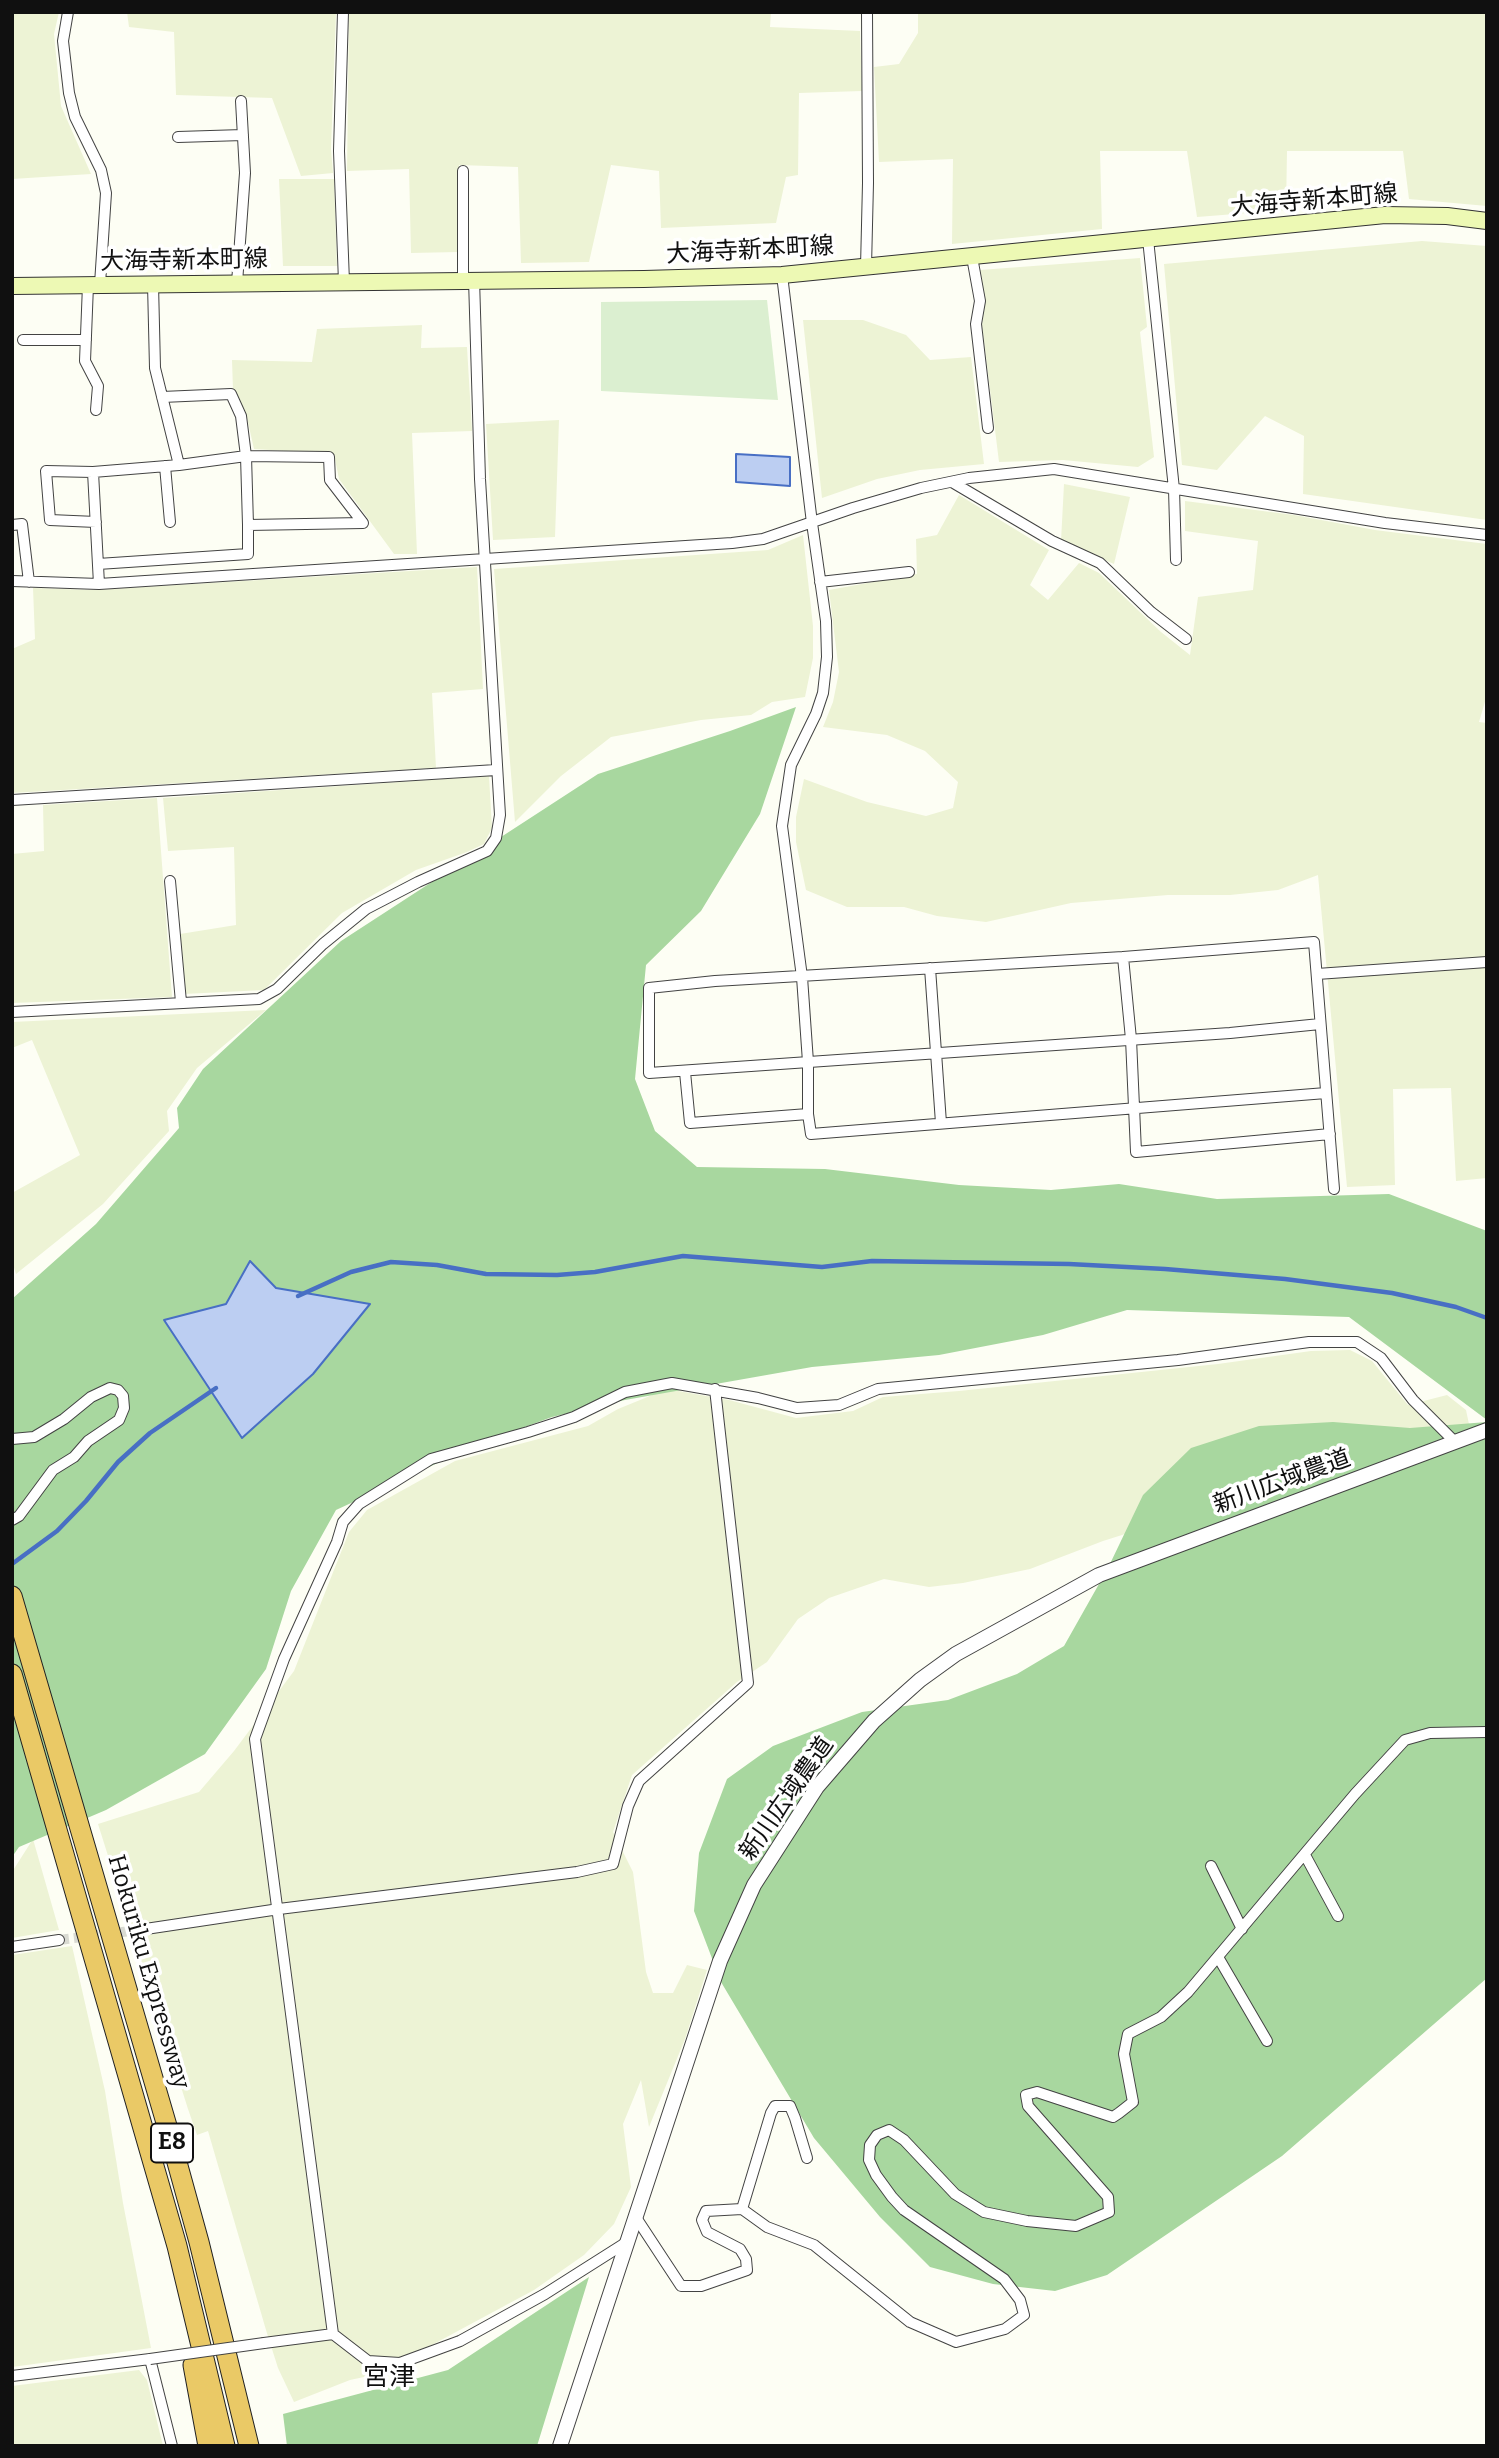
<!DOCTYPE html>
<html>
<head>
<meta charset="utf-8">
<style>
  body { margin:0 }
  #map { position:relative; width:1499px; height:2458px; overflow:hidden; background:#fdfef4; font-family:Bitter,serif }
  canvas { display:block }
  .frame { position:absolute; inset:0; border:14px solid #101010; pointer-events:none }
</style>
</head>
<body>
<div id="map">
<canvas width="1499" height="2458"></canvas>
<div class="frame"></div>
</div>
<script>
const ctx = document.querySelector('canvas').getContext('2d');
ctx.lineJoin = 'round';
function fillPath(path, color) {
  ctx.fillStyle = color;
  ctx.fill(path, 'evenodd');
}
function shape(rows) {
  const path = new Path2D();
  for (const r of rows) {
    path.moveTo(r[0], r[1]);
    for (let i = 2; i < r.length; i += 2) path.lineTo(r[i], r[i + 1]);
  }
  return path;
}
function strokePath(path, color, width, dash) {
  ctx.strokeStyle = color;
  ctx.lineWidth = width;
  ctx.lineCap = dash ? 'butt' : 'round';
  ctx.setLineDash(dash || []);
  ctx.stroke(path);
}
function label(font, color, halo, rows, align = 'center') {
  ctx.font = font + ' Bitter,"Noto Sans JP",serif';
  ctx.lineWidth = 7;
  ctx.setLineDash([]);
  ctx.textBaseline = 'middle';
  ctx.strokeStyle = halo;
  ctx.fillStyle = color;
  for (const [text, x, y, turn = 0] of rows) {
    ctx.save();
    ctx.translate(x, y);
    ctx.rotate((+turn || 0) * Math.PI / 180);
    ctx.textAlign = isNaN(turn) ? turn : align;
    if (halo) ctx.strokeText(text, 0, 0);
    ctx.fillText(text, 0, 0);
    ctx.restore();
  }
}
fillPath(shape([
  [12,12,59,12,54,34,61,106,91,174,12,179],
  [127,12,336,12,331,149,333,173,301,176,272,98,176,95,174,32,129,27],
  [349,12,771,12,770,27,860,31,862,91,799,93,798,175,786,177,776,223,661,228,659,171,611,165,589,262,521,263,518,167,459,165,458,252,411,253,409,169,347,171],
  [918,12,1487,12,1487,206,1409,199,1403,151,1287,151,1286,210,1197,217,1187,151,1100,151,1102,229,952,244,953,159,879,162,874,67,899,64,918,33],
  [279,179,334,179,337,266,283,266],
  [1422,241,1487,246,1487,520,1303,494,1304,436,1265,416,1217,470,1182,465,1164,264],
  [1140,258,1147,327,1140,332,1154,457,1138,467,1063,460,999,462,982,325,985,305,980,270],
  [803,320,863,320,906,335,930,360,971,357,984,464,920,470,877,479,822,498],
  [422,325,421,348,467,347,472,431,412,433,417,554,394,554,339,479,334,454,254,449,247,418,233,390,232,360,312,362,317,329],
  [559,420,555,537,493,540,486,424],
  [1064,484,1130,497,1114,564,1061,541],
  [959,495,1049,550,1030,585,1048,600,1079,563,1099,573,1161,632,1190,655,1198,597,1253,590,1258,541,1185,531,1185,501,1294,515,1375,530,1487,544,1487,695,1479,722,1487,723,1487,1178,1456,1181,1451,1088,1393,1089,1395,1185,1347,1187,1318,875,1278,890,1230,895,1168,895,1071,903,986,922,937,916,904,907,847,907,806,890,796,842,796,817,804,779,867,802,926,816,953,808,958,782,925,751,887,735,823,727,833,702,839,672,829,590,917,574,916,539,937,535],
  [803,535,813,626,813,658,805,697,772,702,751,715,701,720,611,737,561,776,515,822,494,569,768,550],
  [477,567,483,689,432,693,436,768,12,793,12,649,35,639,33,588,93,590],
  [489,776,492,828,484,844,467,852,416,870,342,913,264,990,184,994,180,934,236,925,234,847,168,851,163,798],
  [157,798,172,997,12,1003,12,854,44,851,43,805],
  [266,1010,197,1068,167,1111,169,1131,103,1204,16,1274,12,1261,12,1193,80,1155,32,1040,12,1048,12,1022],
  [1350,1350,1372,1361,1408,1405,1447,1395,1466,1410,1470,1429,1179,1517,1103,1541,1030,1569,963,1583,929,1587,884,1579,829,1598,798,1619,767,1662,737,1682,632,1775,613,1832,633,1872,646,1972,653,1993,673,1993,687,1965,707,1970,685,2039,649,2127,641,2080,623,2124,631,2187,614,2224,584,2255,534,2290,378,2374,350,2380,294,2402,278,2368,266,2330,208,2131,197,2135,188,2109,98,1824,199,1792,234,1751,294,1671,349,1532,367,1510,455,1461,588,1426,618,1409,667,1389,729,1400,796,1418,853,1411,883,1397,959,1391,1218,1364,1311,1351],
  [33,1839,59,1930,12,1938,12,1872],
  [72,1946,105,2091,123,2203,151,2348,12,2367,12,1955],
  [139,2370,147,2380,163,2446,12,2446,12,2386]
]), '#edf3d5');
fillPath(shape([
  [796,707,760,814,701,911,646,965,635,1079,655,1131,697,1167,825,1169,959,1185,1051,1190,1119,1184,1217,1199,1389,1194,1487,1231,1487,1420,1349,1317,1127,1310,1043,1335,939,1355,812,1367,625,1400,552,1417,481,1443,336,1510,291,1591,266,1669,205,1754,106,1810,19,1847,12,1857,12,1299,96,1224,179,1128,177,1108,203,1069,341,941,598,774,730,731],
  [1333,1422,1410,1428,1487,1422,1487,1978,1282,2156,1107,2275,1055,2291,993,2284,930,2267,880,2217,814,2138,721,1982,694,1911,699,1853,727,1779,773,1746,862,1712,948,1700,1017,1674,1064,1646,1108,1568,1143,1495,1191,1448,1259,1426],
  [589,2277,537,2446,287,2446,283,2414,448,2370]
]), '#a8d79f');
fillPath(shape([
  [767,300,778,400,601,391,601,302]
]), '#dbefd0');
const water = shape([
  [736,454,790,457,790,486,736,482,736,454],
  [250,1261,276,1288,370,1304,313,1374,242,1438,164,1320,226,1304,250,1261]
]);
fillPath(water, '#bccef2');
strokePath(water, '#486fc4', 2);
strokePath(shape([
  [298,1296,351,1272,391,1262,437,1265,486,1274,557,1275,595,1272,683,1256,822,1267,872,1261,1069,1264,1165,1269,1285,1279,1392,1293,1456,1307,1487,1318],
  [12,1564,57,1531,86,1501,118,1462,150,1433,216,1388]
]), '#486fc4', 4.5);
strokePath(shape([
  [59,1940,139,1930]
]), '#d9dad2', 10, [10, 5]);
const minor = shape([
  [68,12,63,41,69,93,75,117,101,170,106,193,100,284],
  [343,12,339,151,344,282],
  [178,137,243,135],
  [463,171,463,279],
  [1148,239,1174,489,1176,560],
  [972,257,980,301,976,324,988,428],
  [866,267,868,183,867,12],
  [782,275,812,523,826,621,827,657,823,693,816,714,791,765,782,826,802,977,808,1062,808,1114,811,1134,1326,1093],
  [237,283,245,173,241,101],
  [88,285,85,361,98,386,96,410],
  [23,340,86,340],
  [162,397,231,394,241,416,246,456,248,525],
  [165,466,170,522],
  [93,472,46,471,50,520,96,522],
  [952,482,1052,541,1100,563,1151,612,1186,639],
  [12,525,22,524,29,582],
  [98,564,248,554,248,525,363,523,330,480,329,457,246,456,179,465],
  [12,581,99,584,732,543,763,539,853,508,921,488,969,478,1054,469,1385,523,1487,535],
  [820,582,909,572],
  [99,584,93,472,179,465,155,368,153,284],
  [12,800,496,770],
  [170,881,181,1002],
  [1123,957,1131,1039,1136,1152,1330,1134],
  [930,968,941,1123],
  [1317,974,1487,962],
  [12,1012,259,999,277,989,323,944,366,909,418,882,487,851,496,838,500,815,480,479,474,279],
  [1320,1024,1230,1033,649,1073,649,988,715,981,1123,957,1314,942,1334,1189],
  [685,1072,690,1123,808,1114],
  [12,1439,34,1437,64,1419,91,1397,110,1388,118,1390,123,1396,124,1408,119,1420,88,1441,74,1457,53,1470,19,1516,12,1520],
  [1305,1855,1338,1916],
  [1211,1866,1242,1929],
  [139,1930,279,1909,577,1872,613,1864,628,1806,639,1781,748,1683,715,1389],
  [12,1947,59,1940],
  [1218,1957,1267,2041],
  [742,2209,771,2113,775,2106,790,2106,795,2118,807,2158],
  [635,2216,681,2286,701,2286,747,2270,746,2259,740,2249,707,2232,702,2220,706,2211,742,2209,767,2227,814,2245,910,2322,956,2342,1005,2329,1024,2315,1020,2300,1004,2279,904,2210,892,2197,876,2175,869,2160,870,2145,877,2135,889,2130,904,2140,955,2194,984,2212,1027,2221,1076,2226,1109,2212,1108,2197,1028,2106,1026,2095,1037,2092,1113,2117,1119,2113,1133,2102,1124,2054,1128,2034,1161,2017,1188,1992,1355,1794,1405,1740,1430,1733,1487,1732],
  [627,2242,545,2294,460,2341,400,2363,368,2361,333,2334,255,1739,284,1659,337,1542,343,1522,359,1504,431,1459,528,1432,574,1417,625,1392,672,1383,758,1398,797,1408,839,1405,878,1389,1178,1360,1309,1342,1357,1342,1381,1358,1413,1400,1455,1442],
  [264,2343,333,2334],
  [12,2376,150,2359,172,2446]
]);
const tertiary = shape([
  [560,2446,720,1961,754,1885,817,1787,874,1721,920,1680,956,1654,1099,1575,1487,1430]
]);
const secondary = shape([
  [12,286,644,279,782,275,1385,215,1447,216,1487,221]
]);
const motorway = shape([
  [12,1596,167,2126,199,2242,249,2446],
  [12,1674,177,2246,225,2446],
  [193,2365,208,2446]
]);
strokePath(minor, '#434343', 12);
strokePath(tertiary, '#434343', 16);
strokePath(secondary, '#323232', 18);
strokePath(motorway, '#212121', 21);
strokePath(minor, '#fff', 10);
strokePath(tertiary, '#fff', 14);
strokePath(secondary, '#edf9b4', 16);
strokePath(motorway, '#eac966', 19);
const minorBridge = shape([
  [150,2359,264,2343]
]);
strokePath(minorBridge, '#434343', 12, []);
strokePath(minorBridge, '#fff', 10);
for (const [x, y, w] of [
  [172,2143,42]
]) {
  const box = new Path2D();
  box.roundRect(x - w / 2, y - 19.5, w, 39, 5);
  ctx.fillStyle = '#fff';
  ctx.fill(box);
  strokePath(box, '#101010', 2);
}
label('bold 23px', '#101010', null, [
  ["E8",172,2143]
]);
label('24px', '#101010', '#fff', [
  ["大海寺新本町線",1314,201,-5],
  ["大海寺新本町線",750,251,-3],
  ["大海寺新本町線",184,261,-1],
  ["新川広域農道",1282,1482,-20],
  ["新川広域農道",787,1799,-55],
  ["Hokuriku Expressway",148,1972,74]
]);
label('26px', '#101010', '#fff', [
  ["宮津",389,2378]
]);
</script>
</body>
</html>
